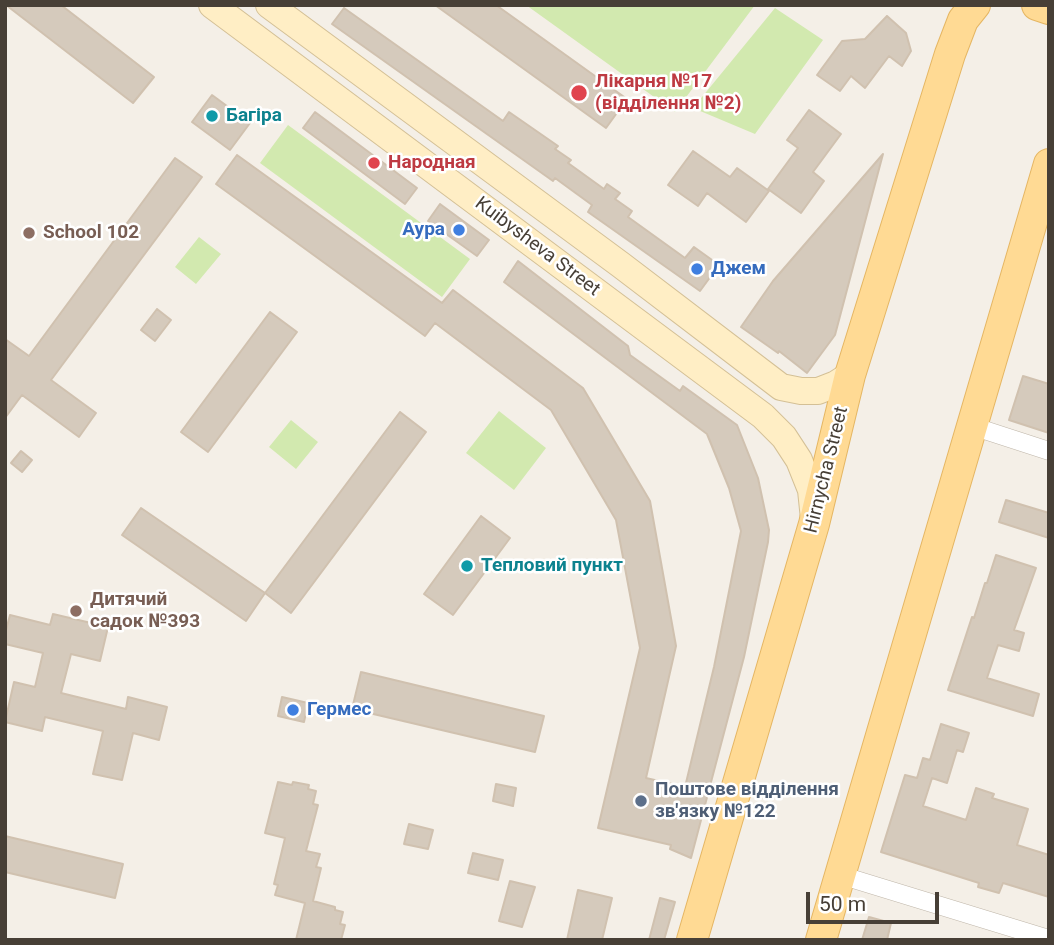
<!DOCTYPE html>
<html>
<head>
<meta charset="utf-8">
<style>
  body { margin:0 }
  #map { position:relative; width:1054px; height:945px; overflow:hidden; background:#f4efe7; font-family:Roboto,sans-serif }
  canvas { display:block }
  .frame { position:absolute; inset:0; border:7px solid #473f36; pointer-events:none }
  .scale { position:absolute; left:806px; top:892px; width:133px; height:32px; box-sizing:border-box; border:4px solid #473f36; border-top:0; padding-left:9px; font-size:21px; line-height:24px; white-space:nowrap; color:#473f36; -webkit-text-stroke:5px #fff; paint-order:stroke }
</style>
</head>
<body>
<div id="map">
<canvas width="1054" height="945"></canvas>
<div class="frame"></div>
<div class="scale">50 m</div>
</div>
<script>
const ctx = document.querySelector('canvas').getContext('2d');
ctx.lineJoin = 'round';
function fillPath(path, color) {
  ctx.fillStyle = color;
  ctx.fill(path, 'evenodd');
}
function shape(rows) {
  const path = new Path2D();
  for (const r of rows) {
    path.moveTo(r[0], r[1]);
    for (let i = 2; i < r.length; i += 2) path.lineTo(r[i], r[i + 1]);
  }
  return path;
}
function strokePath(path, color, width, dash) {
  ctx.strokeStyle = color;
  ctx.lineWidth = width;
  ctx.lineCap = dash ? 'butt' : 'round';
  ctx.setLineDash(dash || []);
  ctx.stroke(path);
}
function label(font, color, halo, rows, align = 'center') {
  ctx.font = font + ' Roboto,sans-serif';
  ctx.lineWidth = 5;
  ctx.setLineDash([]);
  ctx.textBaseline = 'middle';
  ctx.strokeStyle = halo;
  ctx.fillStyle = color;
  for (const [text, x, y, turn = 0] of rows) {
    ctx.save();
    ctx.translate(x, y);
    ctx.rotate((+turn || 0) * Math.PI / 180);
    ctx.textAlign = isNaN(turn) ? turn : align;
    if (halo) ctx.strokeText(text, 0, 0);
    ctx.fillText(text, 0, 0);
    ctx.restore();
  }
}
fillPath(shape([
  [526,5,755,5,675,112],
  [775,8,823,40,755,134,693,108],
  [288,125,470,259,442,297,260,163],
  [199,237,221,254,196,284,175,267],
  [499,411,546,448,514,490,466,453],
  [291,420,318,442,296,469,269,447]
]), '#d2e9af');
const building = shape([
  [6,5,61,5,154,77,133,103,6,5],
  [435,5,496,5,627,99,606,128,435,5],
  [344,8,503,121,509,112,558,146,555,149,571,160,568,163,604,189,607,184,620,193,615,199,632,211,628,217,685,258,694,247,719,265,700,291,588,212,592,205,555,178,553,181,332,24,344,8],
  [887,16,906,33,911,51,902,66,889,56,865,88,851,76,840,91,817,75,842,41,865,39,887,16],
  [212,95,250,123,230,150,192,122,212,95],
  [809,110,841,134,813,172,824,181,801,213,768,189,798,148,787,140,809,110],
  [315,112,417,188,405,204,303,128,315,112],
  [693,151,730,177,737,168,769,191,746,222,707,193,698,206,668,185,693,151],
  [883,154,835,335,807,373,779,351,778,353,741,327,773,281,883,154],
  [237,155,442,303,453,290,583,388,650,501,676,646,646,778,685,787,714,667,741,531,729,488,707,434,504,282,518,261,628,346,630,355,680,391,683,386,737,425,758,478,769,530,768,542,744,657,691,858,670,849,671,845,598,828,640,648,616,520,551,410,435,323,425,336,216,184,237,155],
  [175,158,202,177,51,380,96,413,79,437,22,395,5,418,5,339,29,356,175,158],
  [440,204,489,240,477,256,428,221,440,204],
  [157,309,171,320,155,341,141,330,157,309],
  [270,312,297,332,208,452,181,432,270,312],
  [1023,376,1049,384,1049,433,1009,420,1023,376],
  [400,412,426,432,291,613,265,593,400,412],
  [21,451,32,460,22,472,11,463,21,451],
  [1006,500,1049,513,1049,538,999,522,1006,500],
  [141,508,265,593,246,621,122,535,141,508],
  [481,516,510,538,453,615,424,594,481,516],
  [996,555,1036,568,1014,630,1024,633,1019,651,998,645,987,678,1039,694,1033,716,948,690,972,617,974,618,985,583,987,583,996,555],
  [53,614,108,627,100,661,71,654,61,693,126,709,128,697,167,707,159,740,133,733,122,780,93,774,103,731,45,717,42,731,5,722,14,682,35,687,43,653,5,644,5,634,10,615,50,625,53,614],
  [361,672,544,716,535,752,352,709,361,672],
  [282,697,308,703,304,722,278,716,282,697],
  [941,724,969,733,963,752,957,750,947,783,932,778,923,806,966,820,976,788,994,794,992,798,1028,809,1017,845,1049,855,1049,897,1003,883,999,893,978,887,979,883,881,852,905,775,917,778,923,758,930,760,941,724],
  [278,782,292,785,293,782,309,785,308,789,316,791,313,804,318,805,306,851,320,854,316,867,321,868,313,901,335,907,335,910,343,912,340,924,345,925,341,940,296,940,305,903,275,895,278,885,274,884,285,838,265,833,278,782],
  [496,784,516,788,513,806,493,801,496,784],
  [409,824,433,830,428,849,404,844,409,824],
  [5,836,123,864,115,898,5,872,5,836],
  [473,853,503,860,498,880,468,873,473,853],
  [510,881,535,887,522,927,499,921,510,881],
  [578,890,612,898,602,940,567,940,578,890],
  [660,898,675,902,664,940,649,940,660,898],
  [869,917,891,923,887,940,862,940,869,917]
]);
fillPath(building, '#d5cabc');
strokePath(building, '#d0c1af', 2);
const street = shape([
  [972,426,1049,451],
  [840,875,1049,939]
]);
const secondary = shape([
  [212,5,763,416,784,437,799,460,811,490,814,519],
  [269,5,621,265,781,387,801,391,818,391,836,384,850,375]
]);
const primary = shape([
  [1037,5,1049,9],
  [692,940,814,524,850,375,950,54,963,20,975,5],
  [821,940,1049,164]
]);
strokePath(street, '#bfb6a9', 19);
strokePath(secondary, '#d4c096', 28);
strokePath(primary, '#e5b663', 32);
strokePath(street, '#fff', 18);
strokePath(secondary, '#ffeec5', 26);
strokePath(primary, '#ffda94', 30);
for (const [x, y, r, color] of [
  [579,93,9,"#e0444e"],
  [212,116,7,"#0f9aa8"],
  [374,163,7,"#e0444e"],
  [459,230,7,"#3f7fe0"],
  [29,233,7,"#8d6e63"],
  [697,269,7,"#3f7fe0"],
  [467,566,7,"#0f9aa8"],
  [76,611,7,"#8d6e63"],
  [293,710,7,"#3f7fe0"],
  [641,801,7,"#5c6f8a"]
]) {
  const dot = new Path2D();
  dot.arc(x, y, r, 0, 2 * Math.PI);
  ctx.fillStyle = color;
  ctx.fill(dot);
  strokePath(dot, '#fff', 2.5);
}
label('bold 19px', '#be3a42', '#fff', [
  ["Лікарня №17",595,82],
  ["(відділення №2)",595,104],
  ["Народная",388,163]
], 'left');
label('bold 19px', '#0d838f', '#fff', [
  ["Багіра",226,116],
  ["Тепловий пункт",481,566]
], 'left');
label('bold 19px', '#366cbe', '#fff', [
  ["Аура",445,230,"right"],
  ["Джем",711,269],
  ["Гермес",307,710]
], 'left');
label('bold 19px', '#785e54', '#fff', [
  ["School 102",43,233],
  ["Дитячий",90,600],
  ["садок №393",90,622]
], 'left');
label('19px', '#473f36', '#fff', [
  ["Kuibysheva Street",537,247,37],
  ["Hirnycha Street",827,470,-76]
]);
label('bold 19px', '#4e5e75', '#fff', [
  ["Поштове відділення",655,790],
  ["зв'язку №122",655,812]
], 'left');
</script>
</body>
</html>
